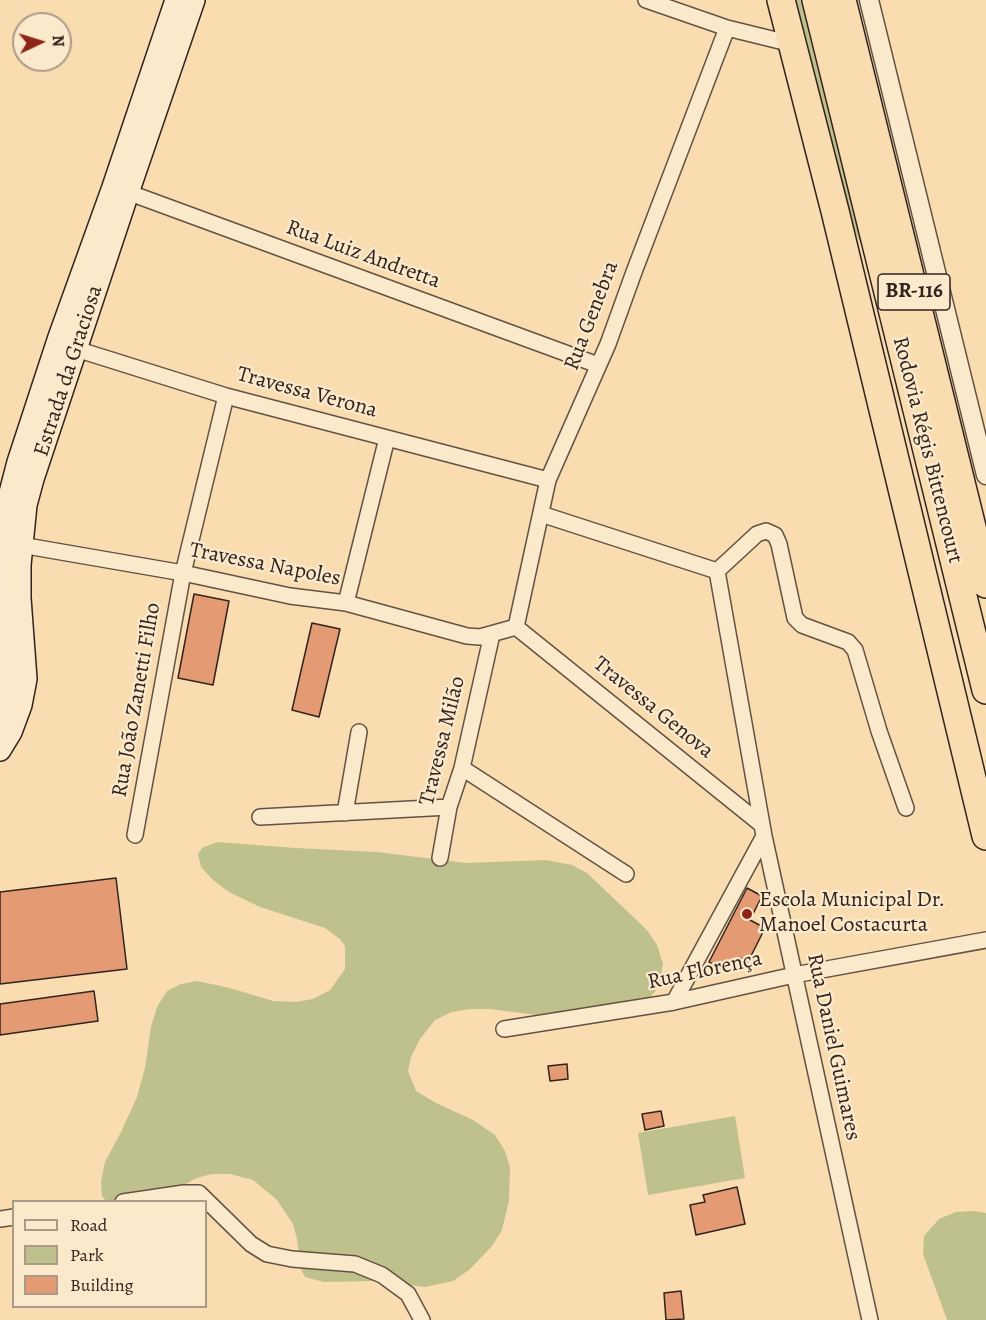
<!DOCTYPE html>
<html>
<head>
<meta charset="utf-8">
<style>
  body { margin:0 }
  #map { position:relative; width:986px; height:1320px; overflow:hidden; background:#f9ddb1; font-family:Alegreya,serif }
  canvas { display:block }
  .legend { position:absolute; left:12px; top:1200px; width:195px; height:108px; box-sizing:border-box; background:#fbe9cc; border:2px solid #aa9a86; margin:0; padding:8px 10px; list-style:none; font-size:18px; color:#31231e }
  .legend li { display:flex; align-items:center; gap:12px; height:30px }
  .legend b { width:30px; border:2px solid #aa9a86 }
  .north { position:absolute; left:12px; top:12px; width:60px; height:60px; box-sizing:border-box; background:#fbe9cc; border:2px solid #aa9a86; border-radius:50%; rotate:86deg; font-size:16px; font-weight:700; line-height:24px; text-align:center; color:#31231e }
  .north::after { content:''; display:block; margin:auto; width:21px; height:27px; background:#8f2418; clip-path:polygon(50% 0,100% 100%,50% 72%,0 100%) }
</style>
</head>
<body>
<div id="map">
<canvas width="986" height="1320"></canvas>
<ul class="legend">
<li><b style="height:8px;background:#fbe9cc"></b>Road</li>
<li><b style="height:16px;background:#bec18c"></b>Park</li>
<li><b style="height:16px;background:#e49b73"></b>Building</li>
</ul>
<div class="north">N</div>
</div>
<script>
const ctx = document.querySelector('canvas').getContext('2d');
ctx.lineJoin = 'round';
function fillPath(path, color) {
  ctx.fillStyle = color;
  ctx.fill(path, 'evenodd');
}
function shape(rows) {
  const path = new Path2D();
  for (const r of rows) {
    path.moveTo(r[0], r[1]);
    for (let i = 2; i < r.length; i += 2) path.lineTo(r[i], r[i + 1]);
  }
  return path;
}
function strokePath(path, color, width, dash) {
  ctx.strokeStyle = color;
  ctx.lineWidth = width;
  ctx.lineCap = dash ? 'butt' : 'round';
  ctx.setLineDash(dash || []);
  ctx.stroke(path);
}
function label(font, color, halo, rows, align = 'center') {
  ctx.font = font + ' Alegreya,serif';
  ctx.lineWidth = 4.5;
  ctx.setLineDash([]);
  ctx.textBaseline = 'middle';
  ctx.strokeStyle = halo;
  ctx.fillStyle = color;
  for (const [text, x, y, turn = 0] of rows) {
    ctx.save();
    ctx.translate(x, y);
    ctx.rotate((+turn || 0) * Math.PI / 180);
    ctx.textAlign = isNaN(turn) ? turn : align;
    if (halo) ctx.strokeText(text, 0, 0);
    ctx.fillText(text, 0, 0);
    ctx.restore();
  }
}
fillPath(shape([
  [789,0,803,0,862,247,836,190],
  [217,842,296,848,377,852,466,863,546,860,572,865,587,873,647,930,657,945,663,964,659,986,648,1000,573,1016,536,1015,490,1009,471,1009,452,1012,435,1020,420,1039,411,1057,408,1071,416,1091,436,1103,473,1120,495,1135,505,1151,510,1168,509,1201,502,1230,492,1246,469,1270,453,1281,425,1287,375,1281,324,1282,305,1277,301,1269,297,1239,293,1224,277,1200,253,1180,230,1174,211,1174,194,1179,159,1201,106,1201,102,1196,101,1182,105,1162,121,1132,137,1097,145,1068,151,1027,157,1007,167,991,181,984,197,981,230,988,273,1001,296,1002,313,999,330,990,345,969,345,946,340,939,325,928,260,907,229,892,213,880,201,867,198,854,202,848],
  [735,1116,745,1178,648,1195,638,1133],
  [975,1211,986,1213,986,1320,947,1320,923,1254,924,1236,939,1219,956,1212]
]), '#bec18c');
const building = shape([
  [194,594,229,601,213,685,178,678,194,594],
  [312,623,340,629,319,717,292,710,312,623],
  [116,878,127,969,0,984,0,892,116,878],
  [747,888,762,896,750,920,765,928,748,962,740,958,736,965,728,961,724,970,709,962,747,888],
  [94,991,98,1021,0,1035,0,1004,94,991],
  [567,1064,568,1079,550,1081,548,1066,567,1064],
  [661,1111,664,1126,645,1130,642,1114,661,1111],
  [737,1187,745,1224,696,1235,690,1205,705,1202,703,1195,737,1187],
  [681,1291,684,1319,666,1320,664,1293,681,1291]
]);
fillPath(building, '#e49b73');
strokePath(building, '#31231e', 1.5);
const minor = shape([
  [646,0,727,28,792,44],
  [119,189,598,365],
  [70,345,76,349,226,396,548,480],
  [541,514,717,571],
  [15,544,183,573,290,596,346,603,467,636,480,637,516,627],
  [717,571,764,836,870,1320],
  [717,571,757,534,766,531,775,535,779,544,795,618,802,625,848,642,855,650,879,731,906,808],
  [346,603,387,438],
  [516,627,548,480,608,344,634,272,727,28],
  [516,627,762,825],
  [462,768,626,874],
  [345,813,359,732],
  [260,817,449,807],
  [135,835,183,573,226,396],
  [440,858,449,807,462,768,492,634],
  [674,1002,764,836],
  [504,1029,674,1002,794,975,986,940],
  [123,1202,184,1193,199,1193,251,1244,267,1254,292,1259,355,1264,382,1275,408,1294,422,1320],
  [0,1219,14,1217]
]);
const tertiary = shape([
  [869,0,986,475]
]);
const secondary = shape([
  [0,719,7,704,10,681,10,650,0,597,6,508,18,462,59,337,113,187,176,0],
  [0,750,11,732,21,705,26,679,20,598,20,565,26,505,33,479,128,193,194,0]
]);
const motorway = shape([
  [781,0,835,211,986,836],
  [816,0,986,690],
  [842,0,986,584]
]);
strokePath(minor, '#635243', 18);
strokePath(tertiary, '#635243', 21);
strokePath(secondary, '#31231e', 24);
strokePath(motorway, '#31231e', 30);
strokePath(minor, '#fbe9cc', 15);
strokePath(tertiary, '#fbe9cc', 18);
strokePath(secondary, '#fbe9cc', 21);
strokePath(motorway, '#f9ddb1', 27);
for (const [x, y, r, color] of [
  [747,914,6,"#8f2418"]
]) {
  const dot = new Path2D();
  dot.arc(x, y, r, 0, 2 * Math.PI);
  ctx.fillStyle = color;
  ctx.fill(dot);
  strokePath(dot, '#fbe9cc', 2);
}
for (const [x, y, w] of [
  [914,292,72]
]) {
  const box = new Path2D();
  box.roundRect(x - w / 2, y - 18, w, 36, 4.5);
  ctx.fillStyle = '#fbe9cc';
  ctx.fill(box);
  strokePath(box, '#31231e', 1.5);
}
label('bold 21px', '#31231e', null, [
  ["BR-116",914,292]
]);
label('22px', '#31231e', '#fbe9cc', [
  ["Rua Luiz Andretta",363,255,20],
  ["Rua Genebra",592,316,-69],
  ["Estrada da Graciosa",69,371,-72],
  ["Travessa Verona",307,393,15],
  ["Rodovia Régis Bittencourt",927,450,76],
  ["Travessa Napoles",265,565,11],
  ["Rua João Zanetti Filho",137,700,-80],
  ["Travessa Genova",653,708,39],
  ["Travessa Milão",443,741,-76],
  ["Rua Florença",705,971,-12],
  ["Rua Daniel Guimares",833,1047,78]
]);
label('22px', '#31231e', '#fbe9cc', [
  ["Escola Municipal Dr.",759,901],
  ["Manoel Costacurta",759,926]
], 'left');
</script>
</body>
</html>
